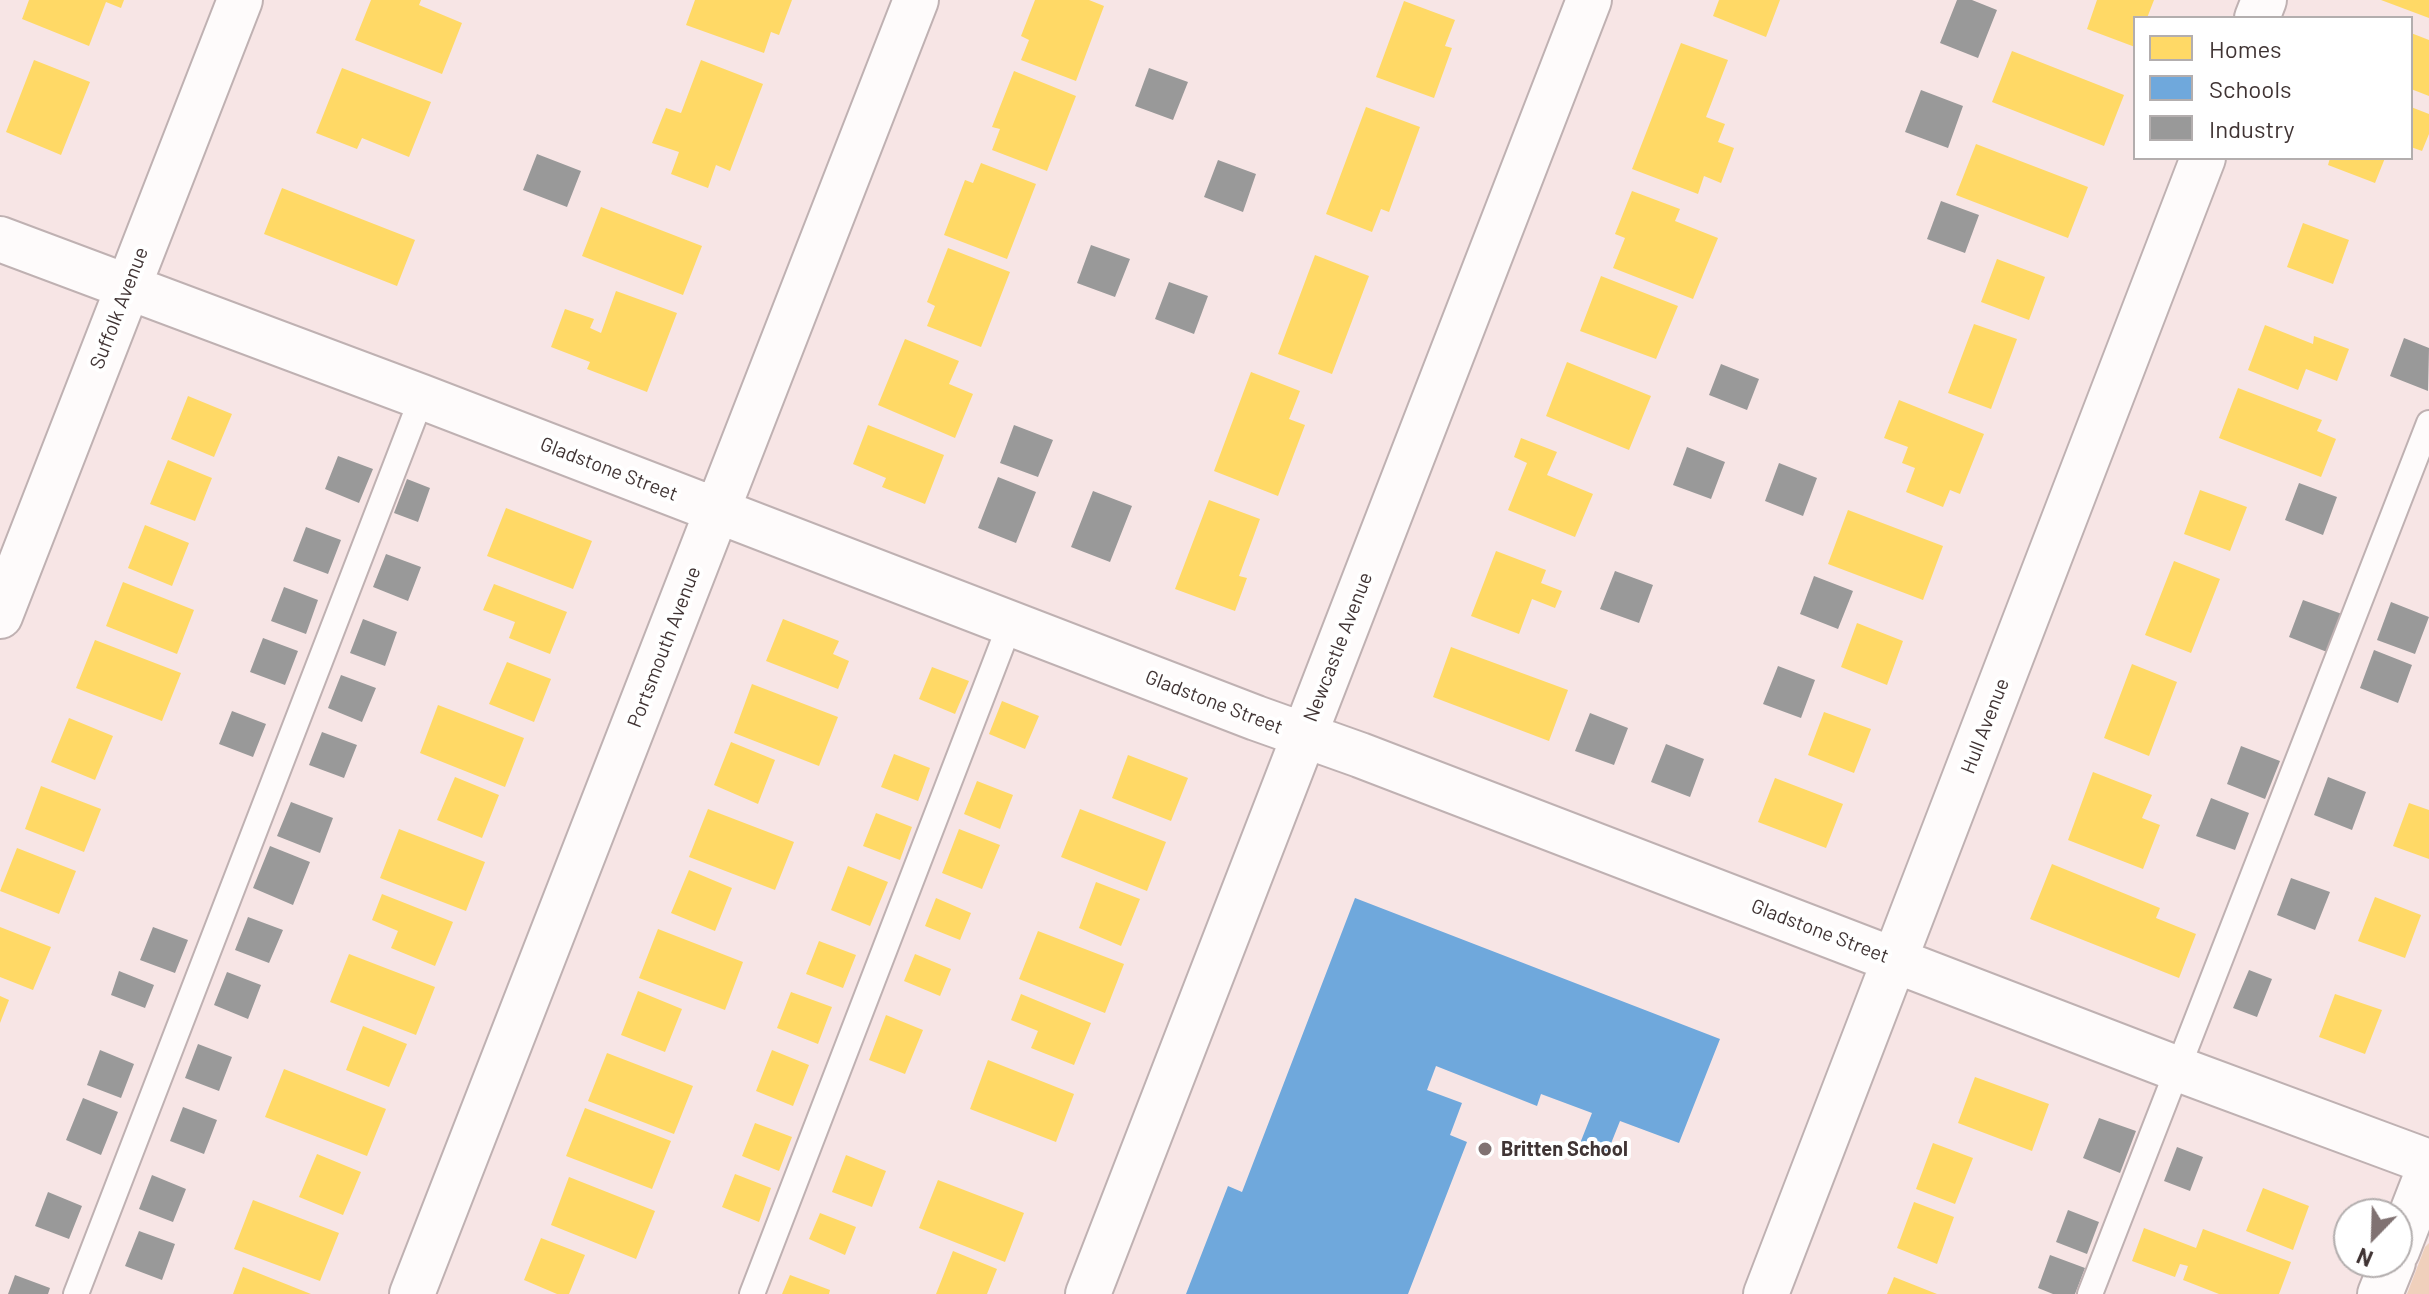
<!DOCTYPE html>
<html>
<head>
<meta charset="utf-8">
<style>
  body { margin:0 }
  #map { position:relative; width:2429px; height:1294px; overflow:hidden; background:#f7e5e5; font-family:Barlow,sans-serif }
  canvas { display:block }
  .legend { position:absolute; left:2133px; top:16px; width:280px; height:144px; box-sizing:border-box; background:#fff; border:2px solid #b3aeae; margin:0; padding:10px 14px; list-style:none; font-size:24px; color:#403434 }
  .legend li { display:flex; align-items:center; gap:16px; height:40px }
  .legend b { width:40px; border:2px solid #b3aeae }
  .north { position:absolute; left:2333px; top:1198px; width:80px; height:80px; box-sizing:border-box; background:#fff; border:2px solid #b3aeae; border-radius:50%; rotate:203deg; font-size:22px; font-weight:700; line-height:32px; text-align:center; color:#403434 }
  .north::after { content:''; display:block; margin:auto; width:28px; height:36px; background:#807272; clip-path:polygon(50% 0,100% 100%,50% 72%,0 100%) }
</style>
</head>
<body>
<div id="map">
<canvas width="2429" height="1294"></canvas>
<ul class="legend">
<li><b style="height:22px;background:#ffd966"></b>Homes</li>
<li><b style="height:22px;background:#6fa8dc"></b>Schools</li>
<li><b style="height:22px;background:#999"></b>Industry</li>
</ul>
<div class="north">N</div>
</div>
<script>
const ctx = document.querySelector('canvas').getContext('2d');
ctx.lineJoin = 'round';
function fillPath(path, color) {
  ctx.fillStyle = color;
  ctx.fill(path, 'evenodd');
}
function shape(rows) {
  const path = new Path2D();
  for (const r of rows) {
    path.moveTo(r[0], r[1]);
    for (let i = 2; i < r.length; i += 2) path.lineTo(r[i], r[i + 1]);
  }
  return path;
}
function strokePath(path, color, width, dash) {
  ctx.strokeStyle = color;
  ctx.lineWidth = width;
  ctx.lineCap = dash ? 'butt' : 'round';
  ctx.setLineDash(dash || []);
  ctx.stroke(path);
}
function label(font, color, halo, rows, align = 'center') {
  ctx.font = font + ' Barlow,sans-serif';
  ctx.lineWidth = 8;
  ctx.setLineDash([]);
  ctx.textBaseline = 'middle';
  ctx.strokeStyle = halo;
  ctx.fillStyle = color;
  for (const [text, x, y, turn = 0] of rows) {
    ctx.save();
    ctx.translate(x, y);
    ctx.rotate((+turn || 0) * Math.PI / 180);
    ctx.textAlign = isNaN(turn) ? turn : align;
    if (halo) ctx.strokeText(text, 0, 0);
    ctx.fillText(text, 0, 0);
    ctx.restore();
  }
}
fillPath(shape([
  [2429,1243,2429,1294,2407,1294,2425,1247]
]), '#f0d0bc');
fillPath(shape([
  [29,0,124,0,121,8,106,2,89,46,22,19],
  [371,0,421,0,419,5,462,23,442,74,355,40],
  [695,0,792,0,779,35,771,32,764,53,686,25],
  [1035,0,1089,0,1104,6,1076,81,1021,60,1029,40,1021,36],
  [1719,0,1780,0,1766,37,1713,16],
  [2097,0,2154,0,2147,18,2135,18,2135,47,2087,29],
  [2381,0,2429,0,2429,18],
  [1404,1,1455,20,1445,46,1452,48,1434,98,1376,77],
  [2411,33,2429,40,2429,96,2411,89],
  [1681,43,1728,60,1706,117,1725,124,1718,142,1734,148,1721,183,1704,176,1698,194,1632,169],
  [2012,51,2124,95,2104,146,1992,102],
  [34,60,90,82,61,155,6,132],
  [701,60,763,84,730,171,716,165,708,188,671,174,679,152,652,143,666,108,681,113],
  [342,68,431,102,409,157,362,138,357,149,316,133],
  [1014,71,1076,96,1047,171,992,150,1000,129,992,127],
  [1366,107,1420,127,1389,212,1381,209,1372,232,1326,214],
  [2411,107,2429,114,2429,134,2422,151,2411,147],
  [1976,144,2088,187,2068,238,1956,195],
  [2330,158,2385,158,2375,183,2328,165],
  [981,163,1036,184,1007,259,944,235,965,180,973,183],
  [282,188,415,240,397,286,264,234],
  [1632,191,1680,209,1675,221,1718,238,1693,299,1613,268,1625,238,1615,234],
  [601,207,702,246,683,295,582,256],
  [2303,223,2349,240,2333,284,2287,267],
  [948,248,1010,272,981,347,927,326,935,306,927,302],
  [1315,255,1369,276,1332,374,1278,354],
  [1997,259,2045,277,2029,320,1981,302],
  [1601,276,1678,306,1656,359,1580,331],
  [616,291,677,313,647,392,587,369,590,362,551,347,565,309,594,319,590,328,601,333],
  [1974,324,2017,339,1991,409,1948,393],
  [2265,325,2313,344,2314,336,2349,349,2337,381,2306,369,2298,390,2248,370],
  [905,339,959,361,949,384,973,394,955,438,878,405],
  [1567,362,1651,396,1629,450,1546,416],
  [1251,372,1300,391,1289,419,1305,425,1278,496,1214,471],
  [2238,388,2322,420,2317,431,2336,439,2321,477,2219,438],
  [188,396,232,414,214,457,171,439],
  [1899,400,1984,434,1960,494,1950,490,1943,507,1906,492,1915,468,1902,463,1908,447,1884,438],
  [868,425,944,455,925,504,882,487,886,478,853,464],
  [1521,438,1557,452,1547,475,1593,494,1575,537,1508,510,1527,463,1514,457],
  [168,460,212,478,195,521,150,504],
  [2200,490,2247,507,2230,551,2184,534],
  [1209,500,1260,519,1239,576,1247,578,1235,611,1175,589],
  [506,508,592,541,573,589,487,556],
  [1848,510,1943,546,1923,600,1828,564],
  [145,525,189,543,172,586,128,568],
  [1496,551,1546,570,1541,583,1562,591,1555,608,1532,599,1519,634,1471,616],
  [2174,561,2220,579,2191,653,2145,635],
  [123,582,194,610,177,654,106,626],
  [494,584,567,612,550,654,509,638,515,622,483,610],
  [783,619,839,641,833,654,849,661,838,689,766,661],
  [1857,623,1903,641,1887,685,1841,667],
  [95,640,181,673,162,721,76,688],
  [1451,647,1568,690,1549,741,1433,697],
  [507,662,551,679,534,722,489,704],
  [2132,664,2177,682,2149,756,2104,738],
  [932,667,969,681,955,714,919,699],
  [752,684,838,717,819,766,734,733],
  [1002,701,1039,716,1025,749,989,734],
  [438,705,524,738,505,787,420,753],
  [1824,712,1871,729,1854,773,1808,755],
  [69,718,113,736,95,780,51,762],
  [731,742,775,760,758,804,714,785],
  [894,754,930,768,918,801,881,787],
  [1128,755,1188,778,1171,821,1112,798],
  [2093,772,2152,795,2142,818,2160,825,2143,869,2068,840],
  [455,777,499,795,482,838,437,820],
  [1775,778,1843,804,1826,848,1758,822],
  [977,781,1013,795,1000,829,964,814],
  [41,786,101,809,84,852,25,829],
  [2409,803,2429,810,2429,859,2393,846],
  [708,809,794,842,775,890,689,857],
  [1080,809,1166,842,1147,891,1061,857],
  [876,813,912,827,900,860,863,846],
  [399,829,485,862,466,911,380,878],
  [959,829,1000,845,982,889,942,873],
  [17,848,76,871,59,914,0,891],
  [2052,864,2160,908,2156,918,2196,934,2179,978,2030,919],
  [848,866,888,882,870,926,831,910],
  [689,870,732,888,715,931,671,913],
  [1096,882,1140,899,1121,946,1079,928],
  [382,894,453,922,435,966,391,948,398,931,372,920],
  [2375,897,2421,915,2405,958,2358,941],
  [936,898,971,913,960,940,925,926],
  [0,927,51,947,33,990,0,977],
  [658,929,743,962,725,1010,639,978],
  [1038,931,1124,964,1105,1013,1019,979],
  [819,941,856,955,843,988,806,974],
  [349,954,435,987,416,1035,330,1002],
  [915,954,951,969,940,996,904,981],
  [638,991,682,1009,665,1052,621,1035],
  [791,992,832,1007,818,1044,777,1028],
  [1021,994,1091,1023,1074,1065,1031,1048,1038,1031,1011,1020],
  [2335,994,2382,1010,2365,1054,2319,1037],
  [0,996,9,1000,0,1023],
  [886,1015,923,1030,905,1074,869,1060],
  [363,1026,407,1044,389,1087,346,1070],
  [772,1050,809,1065,793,1106,756,1091],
  [607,1053,693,1086,674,1134,588,1101],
  [988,1060,1074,1094,1056,1142,970,1109],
  [284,1069,386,1109,367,1156,265,1117],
  [1975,1077,2049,1104,2032,1151,1958,1123],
  [585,1108,671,1141,652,1189,566,1156],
  [755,1123,792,1137,779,1171,742,1156],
  [1933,1143,1973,1158,1955,1204,1916,1189],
  [317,1154,361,1172,343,1215,299,1197],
  [846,1155,886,1171,872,1207,832,1192],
  [735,1174,771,1188,759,1222,722,1207],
  [569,1177,655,1211,636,1259,551,1225],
  [938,1180,1024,1213,1005,1262,919,1228],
  [2263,1188,2309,1206,2293,1250,2246,1231],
  [253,1200,339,1233,320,1281,234,1249],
  [1914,1202,1954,1217,1937,1264,1897,1248],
  [820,1213,856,1227,845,1255,809,1239],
  [2144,1228,2196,1248,2203,1229,2291,1262,2279,1294,2219,1294,2183,1280,2188,1266,2180,1264,2175,1277,2132,1261],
  [541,1238,585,1255,569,1294,557,1294,524,1280],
  [953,1251,997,1269,987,1294,936,1294],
  [243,1267,311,1294,233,1294],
  [790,1275,830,1290,829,1294,782,1294],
  [1894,1277,1937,1294,1887,1294]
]), '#ffd966');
fillPath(shape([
  [1355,898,1720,1039,1679,1143,1620,1121,1606,1156,1579,1146,1592,1113,1541,1094,1537,1106,1436,1066,1427,1090,1462,1103,1450,1135,1467,1142,1408,1294,1186,1294,1228,1186,1242,1192]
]), '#6fa8dc');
fillPath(shape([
  [1957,0,1972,0,1997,10,1978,58,1940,43],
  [1149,68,1188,82,1173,120,1135,106],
  [1921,90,1963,106,1948,148,1905,132],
  [537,154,581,171,567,207,523,190],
  [1218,160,1256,174,1243,212,1204,197],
  [1941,201,1979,215,1965,253,1927,239],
  [1091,245,1130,259,1115,297,1077,283],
  [1169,282,1208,296,1194,334,1155,319],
  [2404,338,2429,348,2428,391,2390,376],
  [1721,364,1759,379,1747,410,1709,395],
  [1014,425,1053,440,1038,477,1000,463],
  [1687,447,1725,462,1711,499,1673,485],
  [338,456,373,469,359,503,325,489],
  [1779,463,1817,478,1803,516,1765,501],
  [998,477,1036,492,1016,543,978,528],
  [407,479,430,488,418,522,394,513],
  [2299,483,2337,497,2323,535,2285,520],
  [1093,491,1132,506,1110,562,1071,547],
  [306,527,341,540,328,574,293,561],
  [386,554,421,567,408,601,373,587],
  [1615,571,1653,585,1639,623,1600,609],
  [1814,576,1853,591,1838,629,1800,614],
  [284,587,318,600,306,634,271,621],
  [2303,600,2342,614,2327,652,2289,637],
  [2391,602,2429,617,2415,654,2377,640],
  [363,619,397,632,385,666,350,653],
  [263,638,298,651,285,685,250,672],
  [2374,650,2412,665,2398,703,2360,688],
  [1778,666,1815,680,1801,718,1763,704],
  [341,675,376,688,362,722,328,708],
  [232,711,266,724,253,757,219,744],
  [1590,713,1628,728,1614,765,1575,751],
  [322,732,357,745,344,778,309,765],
  [1666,744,1704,759,1690,797,1651,782],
  [2241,746,2280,761,2265,799,2227,784],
  [2328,777,2366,792,2352,830,2314,815],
  [2211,798,2249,813,2235,850,2196,836],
  [291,802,333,818,320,853,277,836],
  [270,846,310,862,293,905,253,888],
  [2291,878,2330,892,2315,930,2277,915],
  [248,917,283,930,269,963,235,950],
  [153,927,188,940,175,973,140,960],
  [2249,970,2272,979,2257,1017,2233,1008],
  [119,971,154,985,145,1008,111,995],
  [227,972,261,985,248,1019,214,1005],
  [198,1044,232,1057,219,1091,185,1078],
  [100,1050,134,1064,121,1098,87,1085],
  [83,1098,118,1112,101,1155,66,1140],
  [183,1107,217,1120,204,1154,170,1141],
  [2099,1118,2136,1131,2120,1173,2083,1158],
  [2177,1147,2203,1157,2190,1191,2164,1181],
  [152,1175,186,1189,173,1222,139,1209],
  [48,1192,82,1206,69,1239,35,1226],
  [2068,1210,2099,1222,2087,1254,2056,1242],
  [139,1231,175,1244,162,1280,125,1266],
  [2050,1255,2085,1268,2075,1294,2053,1294,2038,1288],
  [15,1275,50,1288,48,1294,8,1294]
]), '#999');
const service = shape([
  [76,1294,422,397],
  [752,1294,1010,624],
  [2090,1294,2429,423]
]);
const minor = shape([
  [2257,18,2264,0],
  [0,239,422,397,1256,718,1360,755,2178,1069,2429,1162],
  [0,616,240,0],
  [412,1294,916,0],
  [1088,1294,1589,0],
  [1766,1294,2203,158]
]);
const tertiary = shape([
  [2397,1251,2429,1169],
  [2380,1294,2393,1262]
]);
strokePath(service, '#bfb1b2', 28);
strokePath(minor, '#bfb1b2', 48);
strokePath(tertiary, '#bfb1b2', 48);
strokePath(service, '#fefbfb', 24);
strokePath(minor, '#fefbfb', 44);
strokePath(tertiary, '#fefbfb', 44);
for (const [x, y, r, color] of [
  [1485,1149,8,"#807272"]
]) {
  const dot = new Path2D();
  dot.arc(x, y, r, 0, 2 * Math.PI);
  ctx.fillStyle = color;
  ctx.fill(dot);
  strokePath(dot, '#fff', 3);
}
label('20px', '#403434', '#fff', [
  ["Suffolk Avenue",119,308,-69],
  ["Gladstone Street",609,469,21],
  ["Portsmouth Avenue",664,647,-69],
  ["Newcastle Avenue",1338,647,-69],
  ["Gladstone Street",1214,702,21],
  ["Hull Avenue",1985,726,-69],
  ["Gladstone Street",1820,931,21]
]);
label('bold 20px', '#403434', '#fff', [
  ["Britten School",1501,1149]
], 'left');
</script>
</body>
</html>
